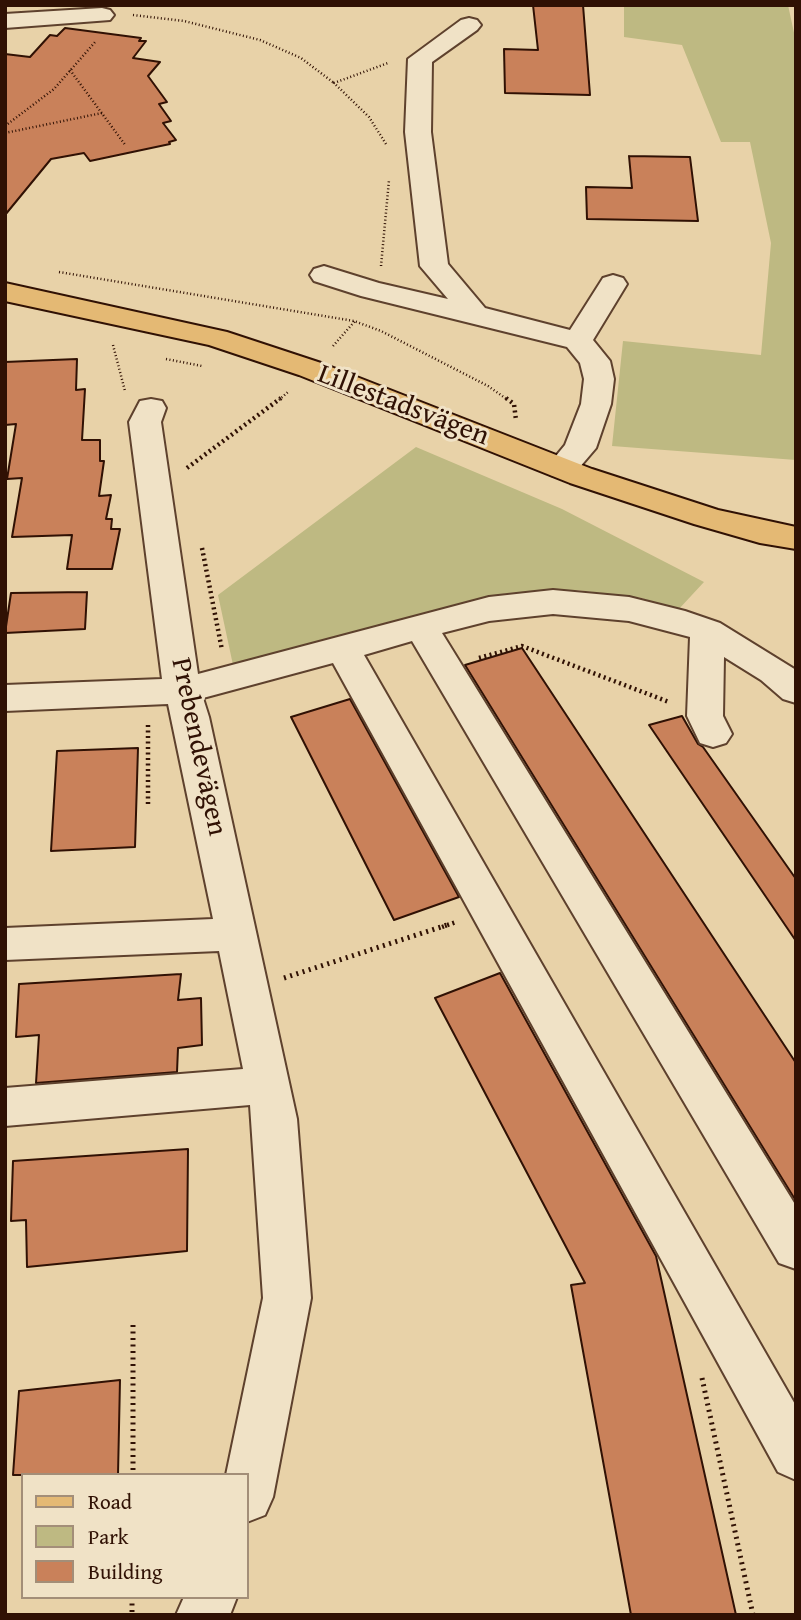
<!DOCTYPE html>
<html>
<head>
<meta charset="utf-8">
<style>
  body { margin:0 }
  #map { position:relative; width:801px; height:1620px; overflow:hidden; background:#e8d2a8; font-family:"Gentium Book Plus",serif }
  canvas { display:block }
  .frame { position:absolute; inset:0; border:7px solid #301104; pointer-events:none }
  .legend { position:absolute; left:21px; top:1473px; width:228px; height:126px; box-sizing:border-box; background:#f0e2c6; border:2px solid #a38e78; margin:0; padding:9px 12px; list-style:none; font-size:21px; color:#301104 }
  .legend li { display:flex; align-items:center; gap:14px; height:35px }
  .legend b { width:35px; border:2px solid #a38e78 }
</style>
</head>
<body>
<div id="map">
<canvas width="801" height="1620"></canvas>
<div class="frame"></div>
<ul class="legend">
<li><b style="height:9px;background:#e4b974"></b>Road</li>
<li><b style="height:19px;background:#beb982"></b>Park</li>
<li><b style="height:19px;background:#c9815a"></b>Building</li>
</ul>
</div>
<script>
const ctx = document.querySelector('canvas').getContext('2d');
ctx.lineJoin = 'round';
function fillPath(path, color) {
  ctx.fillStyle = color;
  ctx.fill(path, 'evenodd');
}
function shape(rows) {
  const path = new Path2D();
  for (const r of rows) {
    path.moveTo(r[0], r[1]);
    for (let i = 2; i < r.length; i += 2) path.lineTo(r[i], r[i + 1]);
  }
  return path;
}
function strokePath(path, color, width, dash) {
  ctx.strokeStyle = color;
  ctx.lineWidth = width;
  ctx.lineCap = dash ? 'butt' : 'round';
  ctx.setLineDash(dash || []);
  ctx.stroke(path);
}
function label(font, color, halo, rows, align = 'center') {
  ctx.font = font + ' "Gentium Book Plus",serif';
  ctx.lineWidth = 6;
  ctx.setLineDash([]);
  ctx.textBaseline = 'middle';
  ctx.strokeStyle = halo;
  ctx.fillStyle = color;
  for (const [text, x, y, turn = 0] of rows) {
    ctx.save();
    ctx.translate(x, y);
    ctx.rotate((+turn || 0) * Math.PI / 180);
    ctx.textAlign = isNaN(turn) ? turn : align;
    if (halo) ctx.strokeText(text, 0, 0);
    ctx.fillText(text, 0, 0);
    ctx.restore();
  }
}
fillPath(shape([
  [624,5,788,5,796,42,796,460,612,446,623,341,761,355,771,243,750,142,721,142,682,45,624,37],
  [416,447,562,509,704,582,678,610,641,598,577,590,507,593,233,665,218,595]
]), '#beb982');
const building = shape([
  [533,5,583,5,590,95,505,93,504,49,538,50,533,5],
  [65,28,141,38,139,41,146,41,133,58,160,62,148,76,167,102,159,104,171,121,163,123,176,140,169,142,170,144,90,161,84,153,51,159,5,215,5,54,30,57,50,35,57,36,65,28],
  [629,156,690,157,698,221,587,219,586,187,632,188,629,156],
  [77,359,76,390,85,389,82,440,100,440,100,461,104,461,99,496,111,495,106,519,112,519,111,529,120,529,112,569,67,569,72,535,12,537,22,478,7,479,16,424,5,425,5,362,77,359],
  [87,592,85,629,5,633,11,593,87,592],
  [522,648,796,1063,796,1201,465,665,522,648],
  [350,699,459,897,394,920,291,717,350,699],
  [682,716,698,744,703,747,796,879,796,941,649,725,682,716],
  [138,748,135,847,51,851,57,751,138,748],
  [500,973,656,1256,736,1615,631,1615,571,1285,585,1283,435,998,500,973],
  [181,974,178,1000,201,998,202,1045,178,1048,177,1072,36,1083,39,1035,16,1037,19,984,181,974],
  [188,1149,187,1251,27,1267,26,1220,11,1221,13,1161,188,1149],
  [120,1380,118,1475,13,1475,19,1391,120,1380]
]);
fillPath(building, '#c9815a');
strokePath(building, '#301104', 2);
const minor = shape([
  [102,8,110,10,114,15,110,20,5,28,5,14,102,8],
  [469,18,477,20,481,25,477,30,432,62,431,132,448,264,485,308,570,330,603,278,613,275,623,278,627,284,593,340,610,361,614,379,611,404,596,448,573,475,562,478,551,475,546,468,565,445,581,404,584,379,580,363,567,347,361,296,314,281,310,275,314,269,324,266,379,283,448,299,420,266,405,132,408,59,461,20,469,18],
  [151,399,162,401,166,408,161,422,198,674,489,597,553,590,629,597,685,611,720,623,796,670,796,703,783,699,761,680,724,657,723,716,732,734,726,743,713,747,700,743,687,716,690,637,629,621,553,614,489,621,442,633,796,1206,796,1269,779,1263,412,641,364,655,796,1406,796,1480,778,1472,333,663,203,698,209,717,297,1119,311,1298,273,1497,265,1515,247,1522,247,1475,226,1475,263,1298,250,1105,5,1126,5,1088,243,1069,219,951,5,960,5,928,213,919,168,704,5,711,5,685,162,679,129,422,140,401,151,399],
  [184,1597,237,1597,230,1615,176,1615,184,1597]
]);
const major = shape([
  [5,283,227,332,321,363,592,469,718,510,796,527,796,549,760,543,694,524,570,483,299,375,209,345,5,301,5,283]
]);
strokePath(minor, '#5e412d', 4);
strokePath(major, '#301104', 4);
strokePath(shape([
  [133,15,184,21,260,40,301,58,334,83],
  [70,70,126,146],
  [5,126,54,89,96,41],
  [5,133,102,113],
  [386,144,369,117,334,83,388,63],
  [381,266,389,180],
  [59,272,354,321,381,331,488,386,508,400],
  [113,345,125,391],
  [333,346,355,321],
  [166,359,202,366],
  [279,400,289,391]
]), '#301104', 2.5, [1, 2.5]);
strokePath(shape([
  [506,398,514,404,516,420],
  [187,468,281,398],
  [202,548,222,650],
  [479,658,522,646,669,702],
  [148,725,148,804],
  [442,927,456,922]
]), '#301104', 4.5, [2, 3.5]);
strokePath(shape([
  [284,978,447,925],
  [133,1325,133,1475],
  [702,1378,753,1615],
  [132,1597,132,1615]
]), '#301104', 5, [2, 4.5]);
fillPath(minor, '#f0e2c6');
fillPath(major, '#e4b974');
label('28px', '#301104', '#f0e2c6', [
  ["Lillestadsvägen",403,406,21],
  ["Prebendevägen",198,747,78]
]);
</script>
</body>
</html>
